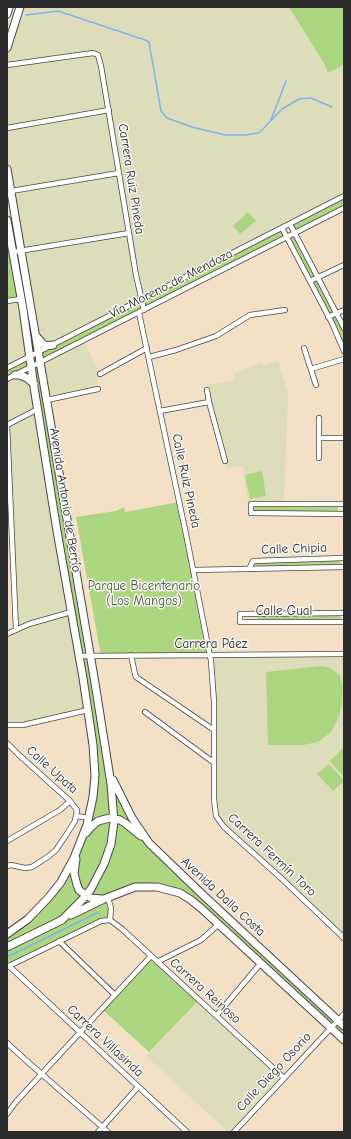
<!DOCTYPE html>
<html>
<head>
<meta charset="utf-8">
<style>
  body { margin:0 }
  #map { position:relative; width:351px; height:1139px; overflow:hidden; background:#f4e0c7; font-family:"Comic Neue",sans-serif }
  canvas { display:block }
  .frame { position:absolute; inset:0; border:8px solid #2b2b2b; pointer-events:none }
</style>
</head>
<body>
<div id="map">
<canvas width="351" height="1139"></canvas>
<div class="frame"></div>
</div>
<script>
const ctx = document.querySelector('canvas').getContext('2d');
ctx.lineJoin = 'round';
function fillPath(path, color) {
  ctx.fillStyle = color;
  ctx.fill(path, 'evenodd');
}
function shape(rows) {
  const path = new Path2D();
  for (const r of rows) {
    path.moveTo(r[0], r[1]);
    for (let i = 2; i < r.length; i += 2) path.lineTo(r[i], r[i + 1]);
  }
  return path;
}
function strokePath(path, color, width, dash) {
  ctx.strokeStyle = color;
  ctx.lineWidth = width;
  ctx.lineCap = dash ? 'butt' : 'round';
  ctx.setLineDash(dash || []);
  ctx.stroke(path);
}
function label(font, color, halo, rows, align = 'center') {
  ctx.font = font + ' "Comic Neue",sans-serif';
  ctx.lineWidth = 3;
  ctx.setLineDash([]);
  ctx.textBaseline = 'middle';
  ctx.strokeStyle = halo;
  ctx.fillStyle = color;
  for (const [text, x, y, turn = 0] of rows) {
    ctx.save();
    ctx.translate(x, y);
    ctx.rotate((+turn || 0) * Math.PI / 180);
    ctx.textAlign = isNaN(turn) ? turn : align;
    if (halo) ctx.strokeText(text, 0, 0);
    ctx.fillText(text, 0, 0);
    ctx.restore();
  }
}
fillPath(shape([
  [21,7,289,7,325,65,328,72,344,65,344,196,53,345,40,341,7,169,7,48],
  [21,299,30,357,7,368,7,301],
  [84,342,98,369,97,388,47,399,41,363],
  [278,361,288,394,284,504,251,504,248,502,243,466,227,469,207,385,235,380,234,373,261,363,263,366],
  [15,375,30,380,88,710,13,725,7,720,7,634,16,630,7,425,7,379],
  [344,654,344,938,224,827,216,816,210,655],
  [199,1000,284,1078,234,1132,228,1132,146,1056]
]), '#deddbb');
fillPath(shape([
  [289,7,344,7,344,65,328,73,325,65],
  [344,196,344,208,294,233,344,328,344,351,287,237,41,361,39,353,282,228,287,237,294,233,290,224],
  [248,212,256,221,240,234,233,226],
  [7,220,21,299,7,301],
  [30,357,31,367,40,362,108,768,142,833,344,1026,344,1040,191,900,149,887,108,898,111,904,108,920,7,967,7,934,55,890,87,825,94,757,31,367,7,379,7,368],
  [262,471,266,496,250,499,245,475],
  [179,502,210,655,101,656,76,517,116,511,124,507,125,512],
  [251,504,338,504,338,514,251,513],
  [340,558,341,567,250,569,254,561],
  [258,613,340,613,341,622,258,622],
  [321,666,328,667,335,671,340,676,343,689,342,704,338,719,331,732,318,742,303,745,268,745,266,672],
  [343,748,344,749,344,777,330,761],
  [329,764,344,781,333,791,317,774],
  [151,956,199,1000,149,1052,102,1009]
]), '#add681');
strokePath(shape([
  [26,15,58,11,145,40,149,42,161,111,167,118,192,127,225,135,246,135,258,133,261,131,282,109,299,99,311,98,332,107],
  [271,120,286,81],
  [7,957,99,912]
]), '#7ab6ec', 1.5);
const street = shape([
  [7,65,93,53,98,55,101,66,136,275,144,310],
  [7,128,109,110],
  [11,191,119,173],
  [290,224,344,328],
  [282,228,332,323,344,351],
  [13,252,129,233],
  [310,281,344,265],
  [7,301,21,299],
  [139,313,186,534,211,661,214,702,214,799,216,816,224,827,281,878,344,938],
  [328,317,344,310],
  [304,348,316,385],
  [149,357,176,350,216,336,250,315,285,310],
  [7,368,344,196],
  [311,369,344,359],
  [100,374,147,348],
  [7,379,344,208],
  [207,390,209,402],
  [47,400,98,389],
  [160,411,209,402,225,461],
  [7,424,16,630],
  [7,425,38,409],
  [319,438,344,438],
  [319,458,319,418],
  [344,504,251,504,251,513,344,514],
  [249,569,253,561,344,558],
  [193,570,344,567],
  [344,613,240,614,240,622,344,622],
  [7,634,29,624,71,612],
  [131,655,135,674,136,677,214,730],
  [79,656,344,654],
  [145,712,213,762],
  [7,725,23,725,88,710],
  [7,743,19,755,70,801,77,810,75,821,68,832,56,850,49,856,32,867,25,868,11,865,7,866],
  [76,816,89,818],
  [7,841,60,810,70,801],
  [108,898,111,908,110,920],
  [110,920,122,929,284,1078],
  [59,941,115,995],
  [157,962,201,940,219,924],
  [9,966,187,1132],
  [7,967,101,921,110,920],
  [216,1016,261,963],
  [7,1043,29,1063,108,1132],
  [7,1114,15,1103,48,1067,151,956],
  [98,1132,138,1087],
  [234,1132,344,1014]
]);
const secondary = shape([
  [7,14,9,7],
  [7,48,20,7],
  [7,169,95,683,111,784,114,822,111,844,104,864,91,889,82,900,62,920,7,947],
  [7,220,23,309,34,387,57,531,83,678,93,745,95,776,93,797,87,825,74,858,61,882,49,897,28,919,7,934],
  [37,337,43,344,46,346,53,345],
  [15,375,20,375,27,378,34,384],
  [113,780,132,818,149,843,203,895,344,1026],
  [86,833,91,827,98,821,110,818,120,820,125,823,141,836],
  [76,859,74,873,77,885,79,890,83,893,91,898,102,899],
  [71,915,104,899,135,887,157,887,180,893,191,900,202,909,344,1040]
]);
strokePath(street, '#494642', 6);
strokePath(secondary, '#494642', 9);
strokePath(street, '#fff', 4.5);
strokePath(secondary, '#fff', 7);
label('13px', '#2b2b2b', '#f6f6f2', [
  ["Carrera Ruiz Pineda",131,179,81],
  ["Vía Moreno de Mendoza",171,284,-27],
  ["Calle Ruiz Pineda",186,481,78],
  ["Avenida Antonio de Berrío",65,500,81],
  ["Calle Chipia",294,549,-2],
  ["Calle Gual",284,611],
  ["Carrera Páez",211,644],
  ["Calle Upata",52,770,42],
  ["Carrera Fermín Toro",272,855,43],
  ["Avenida Dalla Costa",223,897,43],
  ["Carrera Reinoso",205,991,42],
  ["Carrera Villasinda",105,1041,43],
  ["Calle Diego Osorio",274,1072,-47]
]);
label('13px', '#4c5640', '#f6f6f2', [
  ["Parque Bicentenario",144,586],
  ["(Los Mangos)",144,601]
]);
</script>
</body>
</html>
